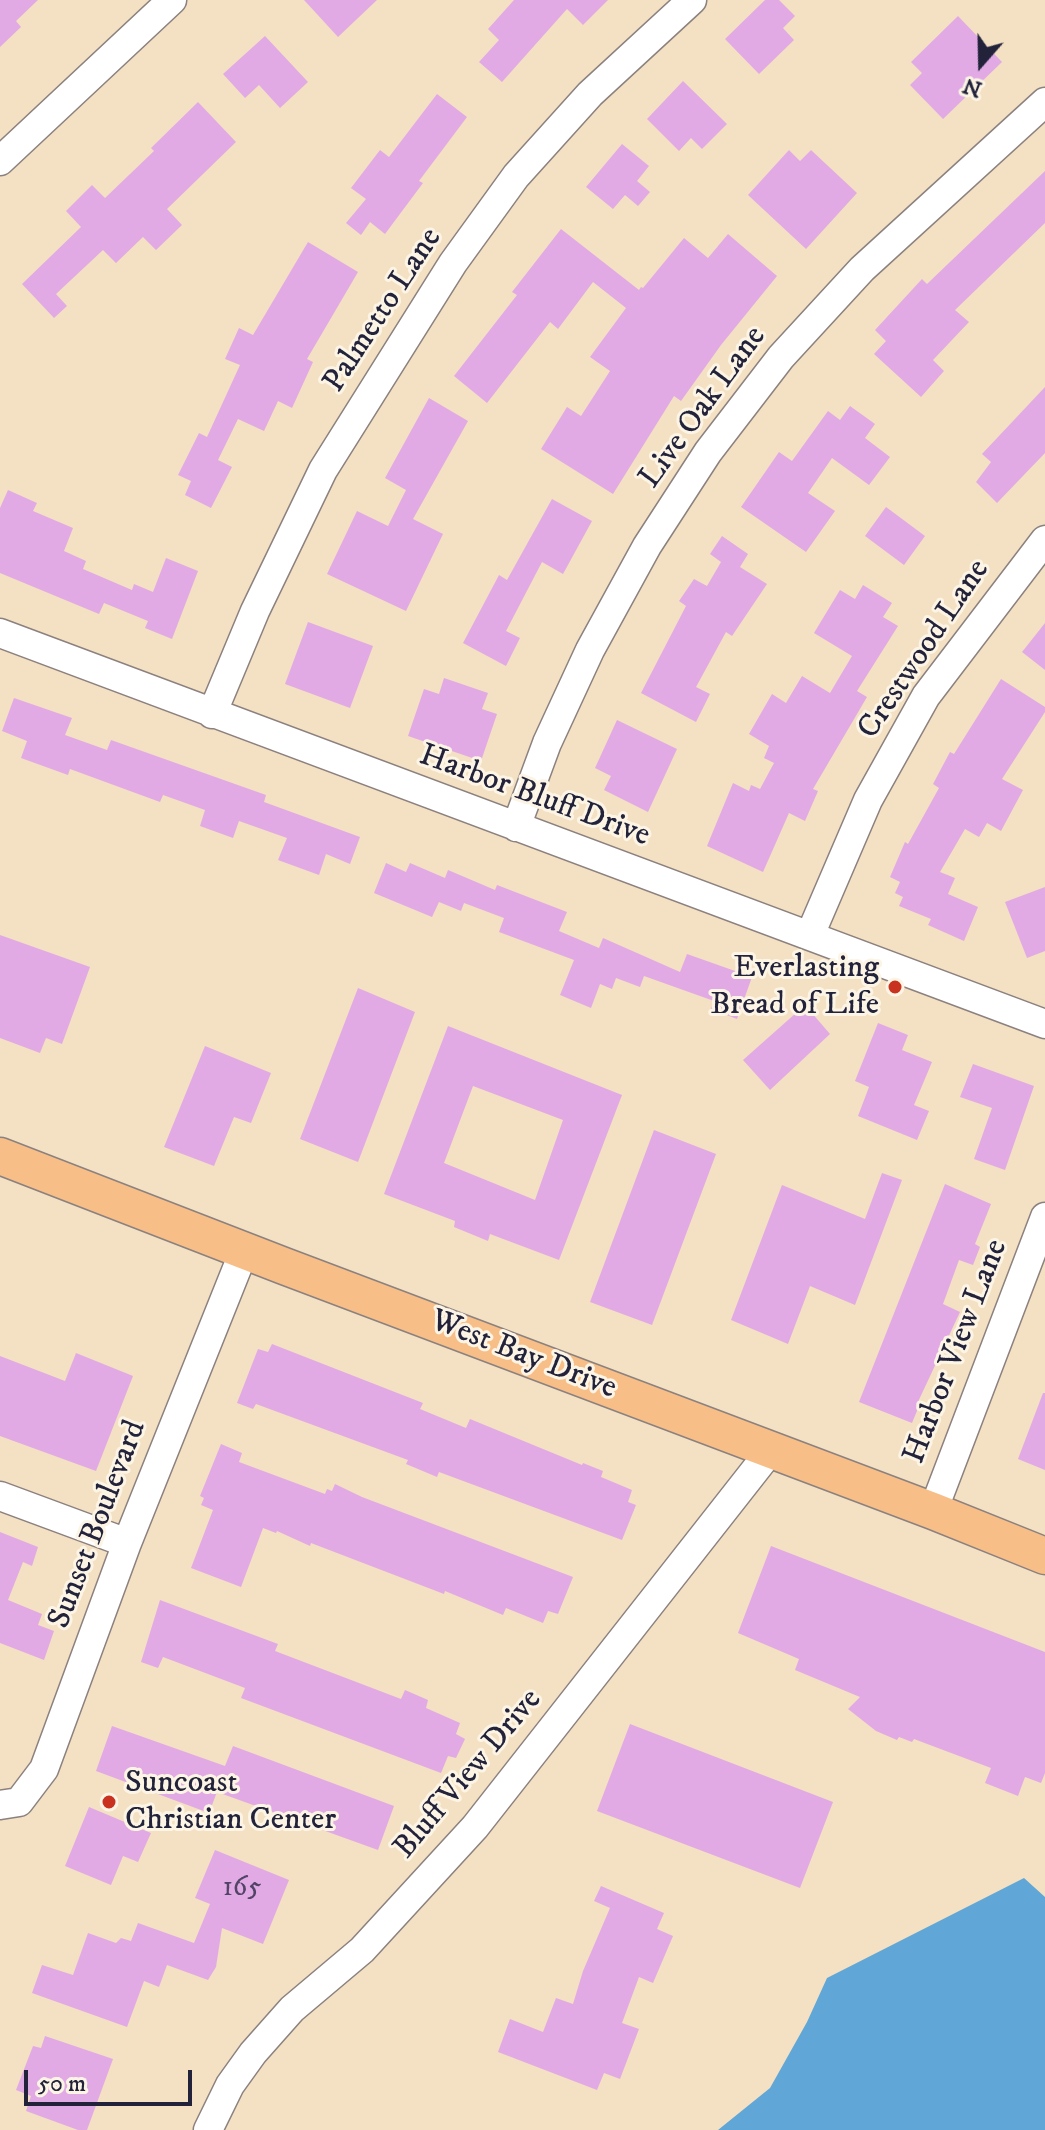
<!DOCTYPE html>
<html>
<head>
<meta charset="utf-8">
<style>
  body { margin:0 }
  #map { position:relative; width:1045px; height:2130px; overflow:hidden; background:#f4e0c3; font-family:"IM FELL DW Pica",serif }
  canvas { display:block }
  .north { position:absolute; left:941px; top:24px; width:80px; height:80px; -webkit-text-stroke:6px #fcf5e5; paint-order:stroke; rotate:200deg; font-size:22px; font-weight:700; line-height:32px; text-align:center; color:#22223b }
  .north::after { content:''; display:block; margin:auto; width:28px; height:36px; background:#22223b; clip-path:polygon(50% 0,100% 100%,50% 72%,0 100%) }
  .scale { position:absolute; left:24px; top:2070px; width:168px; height:36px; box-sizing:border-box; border:4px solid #22223b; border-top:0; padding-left:10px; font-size:24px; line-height:28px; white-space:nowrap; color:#22223b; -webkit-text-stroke:6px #fcf5e5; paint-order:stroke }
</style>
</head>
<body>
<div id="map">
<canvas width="1045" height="2130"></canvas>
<div class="north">N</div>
<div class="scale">50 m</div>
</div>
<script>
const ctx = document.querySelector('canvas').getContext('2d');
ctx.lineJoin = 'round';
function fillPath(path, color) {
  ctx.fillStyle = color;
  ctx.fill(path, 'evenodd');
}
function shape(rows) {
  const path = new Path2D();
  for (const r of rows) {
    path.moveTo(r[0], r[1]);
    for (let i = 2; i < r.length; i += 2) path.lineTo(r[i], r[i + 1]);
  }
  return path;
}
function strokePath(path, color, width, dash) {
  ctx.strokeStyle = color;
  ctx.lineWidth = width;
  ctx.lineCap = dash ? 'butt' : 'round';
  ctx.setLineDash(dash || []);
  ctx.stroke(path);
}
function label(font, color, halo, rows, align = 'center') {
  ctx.font = font + ' "IM FELL DW Pica",serif';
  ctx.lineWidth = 6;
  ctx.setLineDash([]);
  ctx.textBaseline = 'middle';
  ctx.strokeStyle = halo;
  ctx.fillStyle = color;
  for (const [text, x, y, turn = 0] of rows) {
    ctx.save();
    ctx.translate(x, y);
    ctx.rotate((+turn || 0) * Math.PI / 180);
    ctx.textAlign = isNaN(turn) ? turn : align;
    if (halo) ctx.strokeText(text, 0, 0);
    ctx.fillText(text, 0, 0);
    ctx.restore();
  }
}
fillPath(shape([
  [1024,1878,1045,1897,1045,2130,718,2130,770,2088,807,2022,827,1978]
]), '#60a7d7');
fillPath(shape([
  [0,0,38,0,16,21,21,27,0,47],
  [304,0,377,0,338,37],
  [514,0,608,0,583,25,567,9,502,82,479,62,499,40,488,29],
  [765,0,779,0,795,16,783,28,794,40,759,74,725,39],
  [958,16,1002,62,943,119,910,85,922,73,911,62],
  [265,36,308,82,280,108,259,85,245,98,223,74],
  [683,81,727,124,702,149,691,138,679,151,647,119],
  [437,94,467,117,419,181,423,183,385,234,370,222,361,235,346,223,366,199,351,188,380,150,389,157],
  [198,102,236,142,167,209,182,225,156,250,143,237,116,263,103,250,56,294,67,306,54,318,22,284,81,227,66,211,92,185,105,198,154,151,151,148],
  [622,144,649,166,637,181,650,192,638,206,625,195,613,209,586,187],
  [789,150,800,161,811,150,857,193,806,249,748,195],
  [1045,171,1045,223,955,310,969,322,933,360,944,371,921,397,874,354,886,341,875,330,922,279,927,284],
  [561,229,639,290,641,287,643,288,684,238,708,258,728,234,777,276,721,345,681,401,674,396,613,494,541,449,567,407,581,416,610,371,590,357,626,308,593,282,558,329,550,322,487,403,454,376,517,295,512,292],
  [308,242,358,272,307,359,313,362,292,408,278,401,264,431,238,419,218,460,232,467,211,508,185,495,191,481,178,475,199,433,207,437,240,365,225,359,239,328,253,335],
  [1045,387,1045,453,997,503,976,482,991,462,982,454],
  [429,398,468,421,413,519,443,534,406,611,327,574,357,511,388,526,406,490,385,478],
  [850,406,875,424,865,438,890,457,869,485,832,458,808,493,835,511,806,552,741,507,779,452,792,461,828,411,840,420],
  [8,490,37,503,33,511,73,528,64,551,86,561,83,569,132,590,134,584,153,592,166,558,198,571,172,639,145,628,148,621,104,603,99,614,0,573,0,508],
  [552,499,592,521,563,574,542,562,506,631,520,638,506,666,463,643,499,575,507,580],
  [886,507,925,536,904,565,865,536],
  [722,536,748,554,740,567,767,584,732,636,726,632,696,687,710,694,696,722,641,693,686,606,679,601,694,579,707,586,721,562,710,554],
  [863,585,892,603,883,617,898,626,857,691,867,697,813,789,818,791,805,821,789,813,763,872,707,846,733,783,749,791,751,785,760,789,774,763,764,758,769,746,749,734,772,694,786,703,802,676,830,693,852,656,814,633,840,590,855,599],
  [308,622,373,646,350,708,285,684],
  [1045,623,1045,670,1022,652],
  [444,678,488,693,482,709,497,714,481,761,408,736,424,689,439,694],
  [1001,679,1045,707,1045,712,1002,779,1023,790,1001,831,987,823,979,837,965,829,940,872,955,878,948,894,978,907,964,941,928,925,931,919,899,906,903,897,895,893,900,882,890,877,905,842,908,844,939,788,933,784,950,752,954,754],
  [14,698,72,718,65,735,107,750,111,740,266,795,264,802,360,837,350,864,326,854,319,875,278,860,287,838,239,821,233,838,200,826,205,810,163,795,160,802,70,769,68,775,21,758,27,741,2,731],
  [617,720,677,749,648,812,604,790,611,776,595,768],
  [386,863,406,872,410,863,445,878,448,870,495,890,497,885,567,912,559,931,599,948,603,938,680,972,687,954,752,977,737,1019,711,1009,714,1001,644,976,640,987,616,978,612,989,600,984,591,1008,560,995,574,960,499,932,504,918,464,903,461,911,439,902,432,917,374,893],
  [1045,887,1045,951,1027,958,1005,902],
  [0,935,90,967,62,1044,46,1038,40,1053,0,1038],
  [358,988,415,1012,358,1162,300,1139],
  [805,1005,830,1034,770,1090,743,1060],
  [878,1023,908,1035,902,1050,932,1062,914,1105,929,1111,917,1140,858,1116,869,1087,855,1081],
  [448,1026,622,1095,559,1260,490,1234,488,1241,454,1227,455,1221,384,1194],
  [473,1086,563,1120,535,1200,444,1163],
  [205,1046,271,1073,251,1123,234,1117,214,1166,164,1147],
  [973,1064,1034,1086,1005,1170,974,1159,992,1108,960,1097],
  [654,1130,716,1154,652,1325,590,1302],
  [882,1173,902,1180,855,1305,810,1286,788,1344,731,1320,782,1185,865,1219],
  [945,1184,991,1204,975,1244,980,1247,973,1265,959,1260,943,1304,960,1312,917,1404,919,1406,912,1423,859,1402],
  [272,1344,423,1403,420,1409,466,1428,470,1419,582,1465,583,1463,603,1471,601,1477,632,1490,628,1502,636,1505,622,1540,439,1472,437,1477,406,1464,408,1460,256,1404,253,1409,237,1403,258,1349,268,1352],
  [76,1353,133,1376,96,1471,0,1436,0,1356,65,1381],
  [1043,1393,1045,1393,1045,1470,1018,1459],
  [221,1444,242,1453,239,1462,325,1494,327,1489,332,1491,335,1484,362,1497,573,1577,558,1614,548,1611,543,1623,506,1608,503,1615,445,1591,444,1594,311,1543,310,1546,277,1531,276,1533,263,1528,241,1587,191,1568,213,1510,201,1505,204,1498,200,1496],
  [0,1532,38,1547,32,1566,23,1562,8,1600,42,1614,38,1625,54,1631,44,1660,0,1643],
  [771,1546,1045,1652,1045,1773,1041,1783,1025,1777,1018,1796,985,1783,991,1768,914,1739,912,1742,899,1737,897,1740,876,1731,848,1709,860,1697,795,1670,799,1659,738,1633],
  [160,1600,278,1644,275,1651,401,1699,405,1690,428,1700,426,1708,460,1723,456,1734,465,1739,456,1758,448,1756,441,1773,241,1698,245,1688,163,1657,158,1668,141,1662],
  [630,1724,833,1802,800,1888,597,1811],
  [112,1726,225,1766,233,1746,394,1806,378,1850,217,1792,209,1813,96,1771],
  [89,1807,151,1833,138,1862,123,1856,111,1885,65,1866],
  [215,1850,289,1880,263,1944,222,1928,216,1967,208,1980,167,1965,159,1987,144,1981,127,2027,32,1993,42,1965,73,1975,88,1933,116,1943,121,1938,131,1941,138,1923,194,1943,210,1904,195,1898],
  [601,1886,664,1913,657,1929,673,1936,653,1983,639,1977,622,2023,639,2029,620,2079,604,2073,597,2090,498,2052,510,2019,543,2032,556,1998,573,2004,583,1971,610,1908,594,1901],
  [45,2036,113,2059,87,2130,78,2130,26,2111,31,2096,16,2090,33,2046,41,2048]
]), '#e1aae5');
const minor = shape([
  [0,161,172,0],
  [0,633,1045,1024],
  [212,714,255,611,323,470,453,263,516,176,590,94,692,0],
  [516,827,547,743,590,650,647,546,708,452,781,357,862,269,1045,102],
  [810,935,868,800,926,696,1045,540],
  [0,1496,127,1543],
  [933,1511,1045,1217],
  [0,1805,19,1802,44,1769,127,1543,244,1251],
  [208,2130,230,2085,253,2053,292,2009,362,1950,475,1827,771,1450]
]);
const major = shape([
  [0,1156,284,1266,933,1511,1045,1556]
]);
strokePath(minor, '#8b817f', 31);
strokePath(major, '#8b817f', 39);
strokePath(minor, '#fff', 28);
strokePath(major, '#f7be88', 36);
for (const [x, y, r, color] of [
  [895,987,8,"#c8321e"],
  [109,1802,8,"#c8321e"]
]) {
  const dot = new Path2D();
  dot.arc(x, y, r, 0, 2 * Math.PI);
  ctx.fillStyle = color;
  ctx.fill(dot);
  strokePath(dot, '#fcf5e5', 3);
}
label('28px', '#524466', null, [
  ["165",242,1889]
]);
label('32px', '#22223b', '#fcf5e5', [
  ["Palmetto Lane",384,311,-57],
  ["Live Oak Lane",704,408,-54],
  ["Crestwood Lane",925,650,-56],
  ["Harbor Bluff Drive",534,797,20],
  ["Harbor View Lane",957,1352,-69],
  ["West Bay Drive",523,1356,21],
  ["Sunset Boulevard",99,1525,-69],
  ["Bluff View Drive",469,1775,-50]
]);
label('32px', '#22223b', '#fcf5e5', [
  ["Everlasting",879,969],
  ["Bread of Life",879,1006],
  ["Suncoast",125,1784,"left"],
  ["Christian Center",125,1821,"left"]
], 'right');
</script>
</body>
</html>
